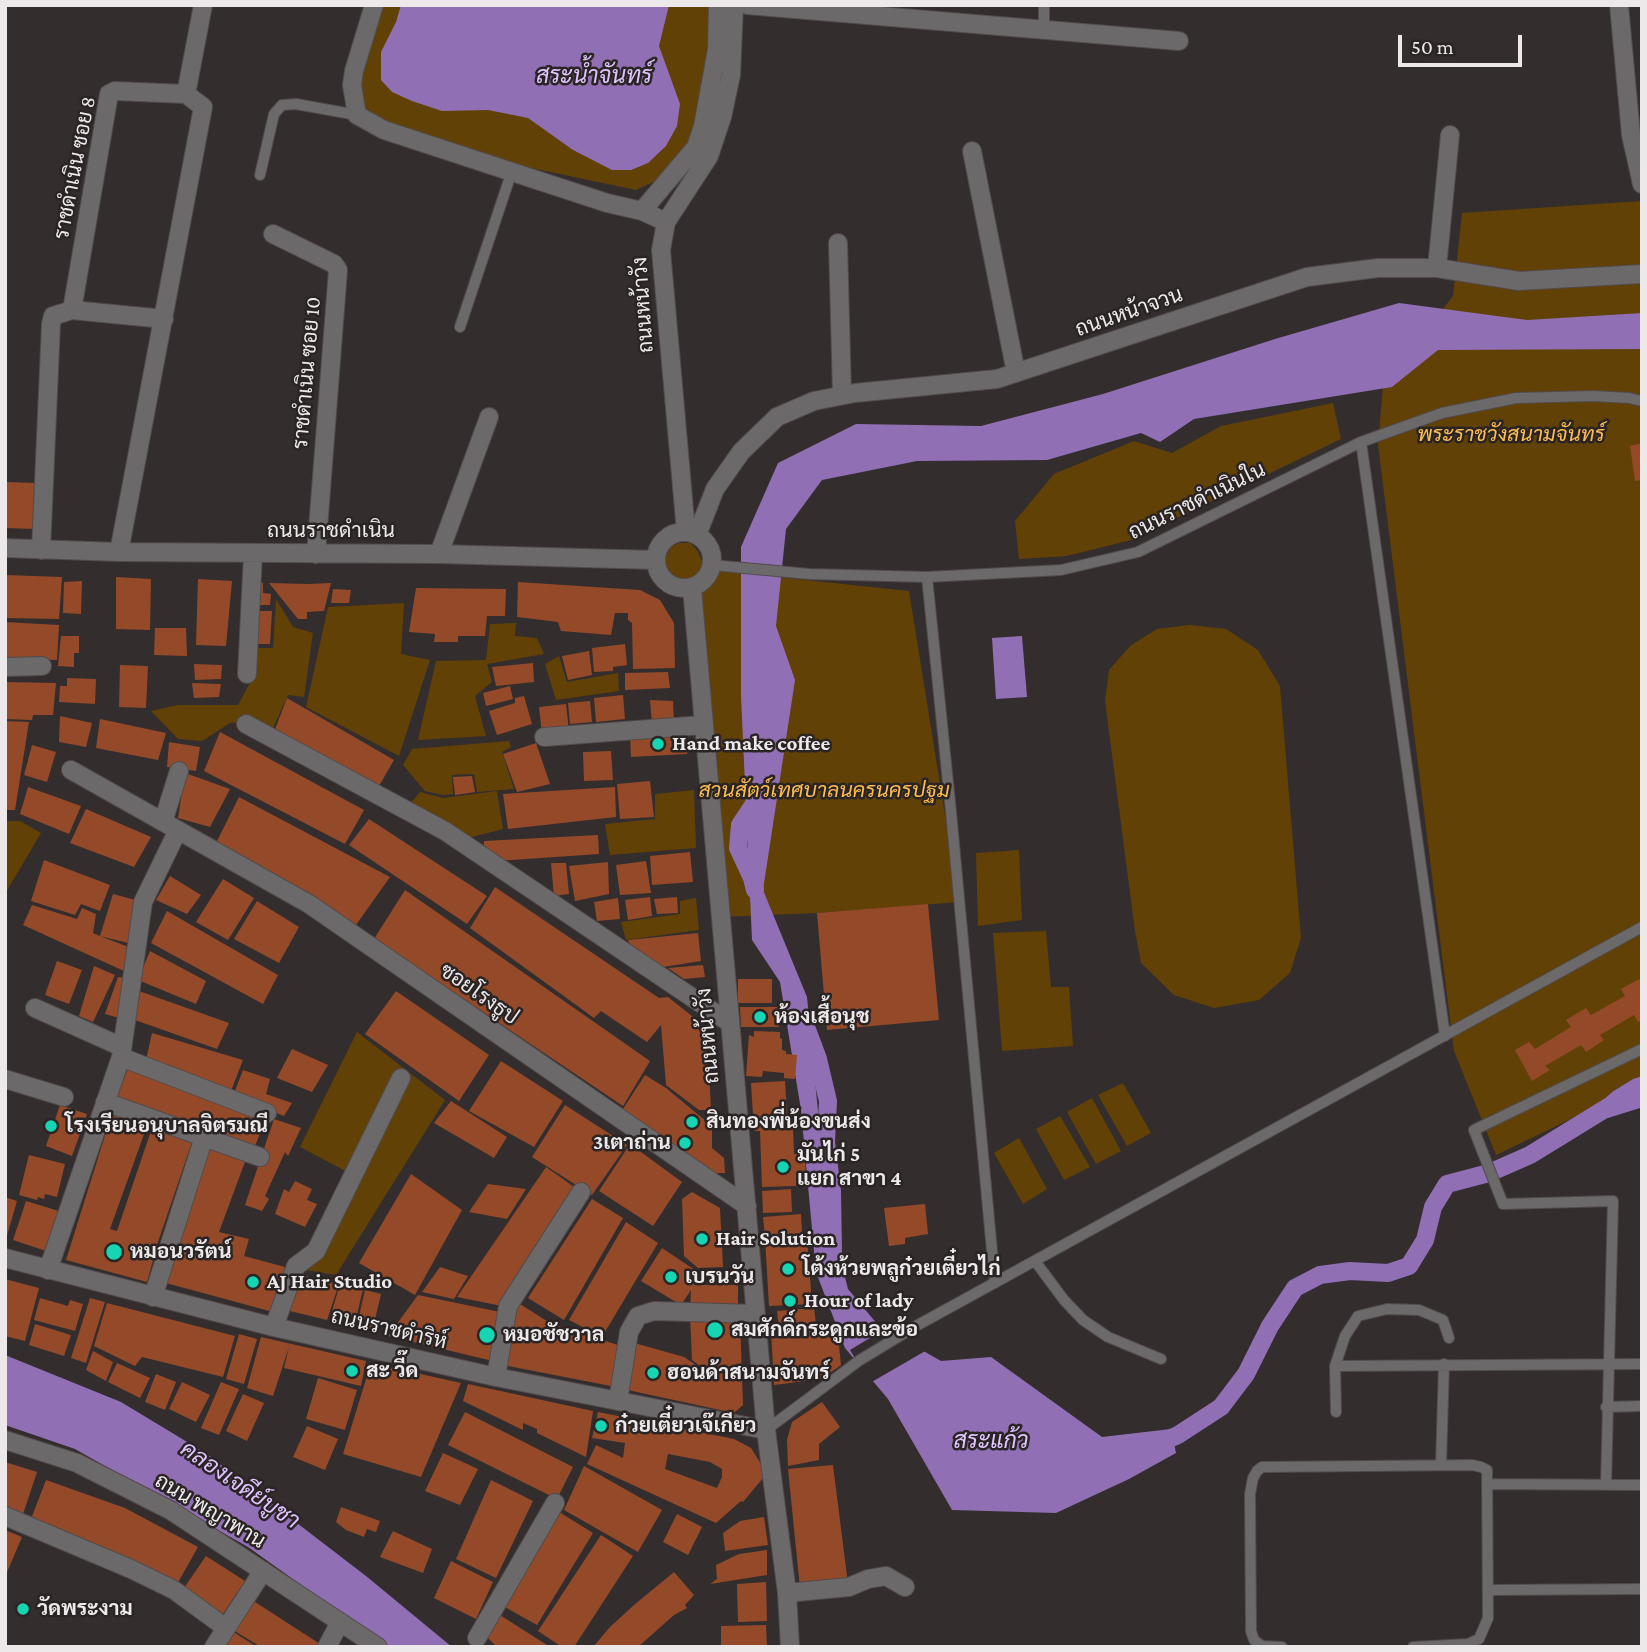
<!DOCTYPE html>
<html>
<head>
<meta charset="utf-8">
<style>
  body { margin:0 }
  #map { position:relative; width:1647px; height:1652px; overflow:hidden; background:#342d2e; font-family:"Crimson Pro",serif }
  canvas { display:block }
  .frame { position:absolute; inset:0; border:7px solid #ede9ea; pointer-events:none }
  .scale { position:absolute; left:1398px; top:35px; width:124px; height:32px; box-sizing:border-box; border:4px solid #ede9ea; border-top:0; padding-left:9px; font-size:21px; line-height:24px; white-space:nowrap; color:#ede9ea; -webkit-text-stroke:5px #2a2424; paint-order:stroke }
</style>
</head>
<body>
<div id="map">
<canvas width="1647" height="1652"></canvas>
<div class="frame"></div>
<div class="scale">50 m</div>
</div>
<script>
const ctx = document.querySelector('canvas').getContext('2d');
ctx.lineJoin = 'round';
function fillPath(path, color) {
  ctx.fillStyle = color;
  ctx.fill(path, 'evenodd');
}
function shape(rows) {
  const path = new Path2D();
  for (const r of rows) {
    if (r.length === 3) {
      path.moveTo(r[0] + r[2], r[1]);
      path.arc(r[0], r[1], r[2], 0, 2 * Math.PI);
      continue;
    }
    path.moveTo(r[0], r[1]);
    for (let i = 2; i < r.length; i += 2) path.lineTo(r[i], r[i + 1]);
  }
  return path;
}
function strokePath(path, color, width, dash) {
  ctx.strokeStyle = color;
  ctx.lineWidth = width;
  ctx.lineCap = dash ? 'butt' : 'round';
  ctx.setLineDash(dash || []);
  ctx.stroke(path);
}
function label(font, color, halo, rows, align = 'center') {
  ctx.font = font + ' "Crimson Pro",Sarabun,serif';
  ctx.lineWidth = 5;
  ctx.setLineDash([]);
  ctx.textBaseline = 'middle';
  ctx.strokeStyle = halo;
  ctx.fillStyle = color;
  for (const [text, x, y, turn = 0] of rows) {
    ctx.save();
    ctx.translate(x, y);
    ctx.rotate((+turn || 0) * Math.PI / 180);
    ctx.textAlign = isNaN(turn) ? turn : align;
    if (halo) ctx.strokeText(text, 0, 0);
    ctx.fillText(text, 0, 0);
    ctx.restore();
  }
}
fillPath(shape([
  [376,5,717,5,707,120,681,163,653,182,636,190,464,154,360,111,356,71],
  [1642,201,1642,1076,1633,1079,1612,1092,1596,1107,1496,1155,1454,1051,1378,445,1383,386,1453,296,1462,213],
  [1333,403,1341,439,1131,540,1067,556,1019,559,1015,521,1054,474,1134,441,1172,453,1221,426],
  [679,543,690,543,697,550,703,563,701,567,711,570,909,591,959,902,817,913,720,917,688,581,674,581,666,571,665,559,670,547],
  [276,599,293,627,313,633,304,697,288,695,273,728,252,721,230,723,202,741,178,739,151,711,178,705,238,705,251,681,253,648,273,648],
  [404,603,401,654,430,660,399,756,306,707,328,607],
  [516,623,515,636,537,638,544,654,487,664,492,682,475,696,486,736,418,740,436,661,486,660,490,624],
  [1190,625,1226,629,1258,650,1280,686,1301,938,1290,973,1259,1000,1214,1008,1174,995,1141,963,1135,931,1105,701,1109,670,1130,646,1157,629],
  [559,656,567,682,618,673,619,691,556,700,545,664],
  [509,741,511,747,502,752,514,789,477,792,474,774,452,775,453,794,443,795,425,791,403,765,412,749],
  [694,790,696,848,610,855,605,824,655,819,655,794],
  [497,791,503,829,468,838,409,805,420,792,443,798],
  [5,821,20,821,41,833,5,894],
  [1019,850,1022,920,978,926,976,853],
  [696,898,699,930,626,940,621,922,680,914,680,901],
  [1046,931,1051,987,1069,987,1073,1046,1002,1051,993,933],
  [357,1032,445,1100,336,1275,300,1269,357,1177,300,1147],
  [1123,1083,1151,1133,1127,1146,1098,1095],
  [1092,1098,1121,1151,1096,1164,1067,1112],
  [1060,1116,1090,1167,1064,1180,1036,1129],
  [1019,1138,1047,1189,1023,1204,994,1153]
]), '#614105');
fillPath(shape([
  [401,5,669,5,659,46,680,104,677,126,666,146,648,163,631,170,612,170,573,150,528,118,488,110,442,111,412,101,392,92,381,80,381,52,396,22],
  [1399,303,1527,320,1642,313,1642,349,1438,350,1392,387,1194,419,1160,442,1141,433,1047,460,917,461,822,480,786,529,776,626,795,680,763,890,807,997,827,1205,848,1289,878,1325,941,1361,991,1357,1102,1437,1171,1429,1176,1453,1129,1479,1056,1513,952,1510,888,1399,845,1348,816,1272,801,1110,780,982,752,940,741,696,741,547,778,463,856,424,981,426,1103,394,1275,339],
  [1022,636,1027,697,996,699,992,638],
  [1642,1076,1640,1108,1608,1118,1596,1107,1612,1092,1633,1079],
  [5,1355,121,1402,207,1454,366,1576,452,1647,388,1647,248,1547,75,1449,5,1425]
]), '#916fb5');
fillPath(shape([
  [888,1327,927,1350,870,1383,850,1350]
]), '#342d2e');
strokePath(shape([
  [755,890,752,878,738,848,740,825,758,798],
  [803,1019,818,1059,828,1101,826,1142,832,1191,833,1253],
  [1151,1447,1178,1435,1221,1407,1246,1374,1270,1326,1295,1288,1320,1275,1350,1271,1388,1273,1409,1266,1425,1240,1433,1207,1447,1184,1489,1173,1530,1155,1613,1104,1642,1092]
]), '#916fb5', 18);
fillPath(shape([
  [1642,443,1642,480,1635,481,1630,446],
  [5,482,36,483,36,529,5,528],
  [5,575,62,577,59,619,5,618],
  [116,577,151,579,150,630,116,629],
  [198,579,232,581,226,646,196,645],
  [82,581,81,614,63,613,64,582],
  [253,582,263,583,263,593,271,594,270,605,253,605],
  [518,582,640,590,660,600,674,623,675,668,633,669,632,623,628,620,628,613,615,613,611,635,561,631,558,622,517,617],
  [269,583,309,584,331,583,324,611,307,612,307,619,298,619],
  [416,588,506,589,505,616,487,616,485,636,458,636,458,642,434,642,435,634,409,632],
  [333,589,351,590,349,603,331,603],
  [253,611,272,611,270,644,252,644],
  [5,622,59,625,57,660,5,658],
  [155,628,186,628,187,656,154,655],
  [61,636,79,636,79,653,74,653,74,667,58,666],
  [625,644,627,665,613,667,613,671,594,672,592,648],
  [589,651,592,675,568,680,562,656],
  [533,663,534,682,496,686,492,667],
  [194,664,222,665,221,679,195,680],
  [120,665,148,666,146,708,119,707],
  [668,672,670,688,625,690,625,673],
  [67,678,96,679,95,704,59,702,60,686,67,686],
  [5,682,56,683,53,715,33,715,32,720,5,719],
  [192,683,221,684,219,697,194,698],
  [510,686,513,699,486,706,483,693],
  [623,695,625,719,596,722,594,698],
  [524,696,532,724,497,735,489,711,515,703,515,698],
  [287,698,394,760,379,786,274,732],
  [650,700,673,701,674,723,652,724],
  [590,701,592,722,570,724,568,703],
  [566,704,569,731,542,734,539,707],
  [60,716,92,723,86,747,59,742],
  [100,719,166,733,158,760,96,748],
  [5,721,29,722,15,810,5,810],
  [220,732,364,810,345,844,204,771],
  [686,732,687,754,631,757,630,734],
  [169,742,200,747,196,771,167,767],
  [536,743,550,784,517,792,503,754],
  [32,745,56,752,47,782,24,775],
  [611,751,613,780,584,781,583,752],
  [185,773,230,789,210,827,178,818],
  [472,776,475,792,455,795,453,777],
  [650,781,654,817,620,819,617,784],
  [28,787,81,806,69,834,20,814],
  [615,787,616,817,508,829,503,794],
  [239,797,390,877,356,925,216,843],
  [86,809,151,837,134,867,70,843],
  [369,819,487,896,467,924,349,845],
  [598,835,599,854,497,861,484,852,484,841],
  [690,852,693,882,652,885,650,856],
  [44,860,110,885,100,911,81,904,75,915,31,901],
  [646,861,651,893,620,895,616,865],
  [608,862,609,894,575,901,569,866],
  [551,863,566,863,569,894,554,896],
  [170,876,201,895,187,914,156,900],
  [223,879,254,898,228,940,196,922],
  [495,887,659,998,668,997,707,1028,711,1110,699,1110,666,1085,661,1025,647,1042,601,1011,594,1018,470,928],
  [405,890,650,1061,623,1106,374,939],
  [113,894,139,901,132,944,100,936,131,948,124,971,23,925,32,905,77,919,82,908,96,914,93,933,100,936],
  [650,897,652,916,628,920,625,900],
  [677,897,678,913,657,914,654,899],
  [618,898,620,919,597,921,594,902],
  [257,901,299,927,279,963,234,939],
  [928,904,939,1020,827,1030,817,913],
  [167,911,278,975,263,1004,151,943],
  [698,933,701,961,663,967,631,951,628,940],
  [150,951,206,981,196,1004,138,980],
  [57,961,82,970,69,1004,45,995],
  [703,965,705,977,684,979,668,968],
  [94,966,115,975,93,1022,79,1016],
  [118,977,128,978,123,1019,105,1014],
  [738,979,772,979,772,1003,738,1003],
  [1639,979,1642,983,1642,1020,1638,1022,1634,1015,1600,1035,1604,1040,1586,1052,1581,1045,1545,1066,1550,1070,1532,1081,1515,1050,1529,1042,1535,1049,1571,1027,1566,1020,1586,1008,1591,1015,1625,996,1621,989],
  [139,991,229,1023,217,1049,135,1020],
  [396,991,489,1055,459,1101,365,1034],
  [740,1007,778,1007,779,1027,741,1027],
  [754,1031,780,1032,780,1038,782,1039,782,1050,786,1051,786,1054,797,1055,795,1079,784,1078,784,1073,763,1071,762,1077,746,1076,749,1035,754,1037],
  [152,1033,243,1060,231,1091,146,1060],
  [292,1049,328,1065,312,1092,277,1078],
  [501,1061,563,1101,534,1147,469,1111],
  [129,1065,267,1115,254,1149,116,1100],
  [243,1070,270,1079,266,1094,292,1103,284,1116,233,1096],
  [645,1075,666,1088,712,1126,712,1148,724,1158,725,1173,709,1173,621,1112],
  [785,1081,788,1130,793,1129,794,1154,805,1153,806,1179,796,1179,796,1186,762,1187,760,1131,754,1131,751,1083],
  [451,1101,507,1137,494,1158,434,1123],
  [60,1105,87,1114,72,1156,46,1146],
  [565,1105,627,1145,592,1195,532,1157],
  [113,1110,148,1123,110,1229,117,1231,153,1125,192,1142,158,1242,147,1282,66,1260],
  [274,1119,301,1128,288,1156,285,1152,265,1196,269,1199,262,1211,245,1205],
  [208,1144,246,1159,219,1232,249,1239,244,1256,285,1267,273,1312,166,1283],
  [630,1144,682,1182,653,1226,599,1191],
  [29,1155,65,1164,57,1197,45,1194,44,1199,38,1197,37,1200,19,1195],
  [546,1167,577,1189,502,1306,457,1297],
  [411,1174,462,1210,415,1295,359,1263],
  [295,1181,312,1189,307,1200,317,1204,305,1227,275,1214,284,1189,289,1192],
  [488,1184,526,1189,507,1219,469,1212],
  [791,1189,792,1212,763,1213,762,1191],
  [692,1192,720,1208,723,1267,698,1268,684,1256,682,1199],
  [5,1197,17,1201,6,1239,5,1239],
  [592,1199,623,1218,564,1320,528,1298],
  [26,1201,62,1212,49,1252,13,1240],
  [925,1204,928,1234,905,1238,905,1244,889,1246,884,1208],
  [801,1214,802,1233,765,1236,763,1217],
  [626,1222,658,1243,602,1337,569,1320],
  [765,1238,807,1238,812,1304,769,1306],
  [662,1248,701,1274,694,1285,738,1285,738,1310,690,1310,691,1290,681,1305,641,1281],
  [440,1267,468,1276,454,1299,422,1292],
  [298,1274,339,1284,327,1320,286,1310],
  [5,1279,39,1288,25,1341,5,1336],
  [340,1284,363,1289,355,1323,330,1318],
  [365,1290,381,1294,373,1328,357,1325],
  [418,1295,500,1312,493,1361,388,1336],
  [40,1298,68,1306,70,1300,83,1304,75,1331,34,1320],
  [90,1298,105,1302,86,1363,71,1358],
  [107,1303,235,1336,223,1377,142,1357,135,1366,94,1346],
  [520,1304,550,1323,621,1346,616,1387,503,1365,512,1314],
  [814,1308,816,1324,779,1327,777,1311],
  [690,1315,740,1316,742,1376,700,1366,692,1360],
  [35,1324,71,1335,64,1356,29,1345],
  [817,1325,837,1326,841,1365,821,1379,774,1385,771,1331],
  [239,1334,257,1339,244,1384,226,1379],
  [261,1337,366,1361,361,1386,284,1368,289,1347,273,1396,247,1388],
  [631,1342,684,1357,699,1367,742,1377,743,1405,734,1413,623,1389],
  [93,1351,113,1362,106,1381,86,1370],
  [117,1363,150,1378,140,1398,108,1382],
  [371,1363,461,1383,421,1477,343,1454],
  [156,1374,176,1382,165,1410,145,1402],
  [318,1378,357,1390,345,1430,306,1419],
  [182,1382,210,1395,196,1422,169,1409],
  [221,1382,239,1389,219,1435,201,1428],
  [468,1384,593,1411,586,1457,537,1433,537,1429,523,1423,523,1430,463,1401],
  [243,1394,264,1403,247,1441,226,1431],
  [822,1402,840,1427,819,1444,819,1460,788,1466,787,1440,792,1422],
  [465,1412,573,1467,557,1499,448,1445],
  [598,1412,734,1439,751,1448,761,1464,763,1478,743,1502,741,1501,716,1523,587,1464,596,1445,623,1458,625,1443,592,1438],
  [668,1454,710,1462,722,1469,722,1477,717,1488,665,1469],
  [307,1426,338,1439,325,1470,293,1457],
  [443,1453,478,1469,460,1505,425,1491],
  [5,1462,37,1472,23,1514,5,1508],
  [833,1465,848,1584,800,1588,788,1469],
  [584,1466,662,1510,638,1552,564,1510],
  [46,1480,125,1508,198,1547,176,1586,31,1519],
  [491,1480,533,1501,496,1578,456,1559],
  [341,1507,380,1521,376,1532,367,1529,364,1537,346,1530,336,1522],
  [556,1510,593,1533,537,1625,503,1606],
  [677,1514,702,1527,688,1555,663,1542],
  [764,1517,768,1545,725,1551,723,1533,740,1521],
  [5,1530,22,1537,5,1577],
  [393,1531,432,1549,423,1573,380,1557],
  [601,1535,633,1556,574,1647,562,1647,538,1631],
  [767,1550,767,1575,710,1584,717,1579,716,1565,739,1554],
  [206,1556,245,1581,223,1614,184,1588],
  [451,1561,493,1582,476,1619,434,1598],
  [674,1572,694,1595,685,1605,687,1608,674,1615,638,1647,593,1647,610,1627,634,1605],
  [766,1582,767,1621,738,1622,737,1584],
  [252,1600,320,1644,318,1647,261,1647,233,1630],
  [500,1615,550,1647,497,1647,487,1637],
  [766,1625,767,1647,721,1647,721,1626],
  [232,1631,257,1647,222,1647]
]), '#944a28');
const lane = shape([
  [1044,30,1044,5],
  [260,175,274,114,282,105,296,104,357,115],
  [460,327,512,171],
  [1361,442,1445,1036],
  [712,565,809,574,927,577,1061,570,1138,552,1361,442,1442,413,1516,398,1593,396,1629,398,1642,401],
  [927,577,951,812,995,1283],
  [1035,1261,1064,1300,1083,1320,1108,1337,1161,1359],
  [1335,1366,1642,1364],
  [1606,1407,1642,1406],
  [1336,1412,1335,1366,1345,1336,1358,1316,1387,1309,1419,1310,1443,1320,1449,1338],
  [766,1430,860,1360,916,1326,1642,927],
  [1441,1465,1444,1364],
  [1488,1484,1642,1485],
  [1606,1485,1613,1201,1503,1204,1474,1130,1642,1049],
  [1490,1590,1642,1589],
  [1282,1647,1262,1646,1254,1640,1251,1631,1250,1494,1253,1478,1257,1471,1262,1467,1472,1465,1481,1467,1487,1470,1488,1618,1479,1639,1468,1644,1413,1647]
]);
const street = shape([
  [374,5,354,71,352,85,357,115,384,130,607,203,642,211,666,222],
  [747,5,1179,41],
  [1619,5,1631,135,1642,184],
  [186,94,203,5],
  [972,151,1016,373],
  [642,211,696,147,703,126,717,49,718,5],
  [273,234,334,264,338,270,316,554],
  [838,243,842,395],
  [1437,268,1450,135],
  [72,310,109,94,115,91,186,94,203,107,119,552],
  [684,560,28],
  [686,532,661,250,666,222,709,156,722,117,731,75,734,5],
  [697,535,715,489,741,452,777,417,814,401,855,393,997,379,1307,277,1378,268,1437,268,1519,281,1642,274],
  [5,548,119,552,439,554,656,560],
  [41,550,51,324,53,316,72,310,164,319],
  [439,554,489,417],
  [692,588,766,1430,787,1593,790,1647],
  [5,667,42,666],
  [247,674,253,554],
  [246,724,445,831,730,1023],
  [544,737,703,725],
  [71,770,309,904,747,1206],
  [163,822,179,771],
  [35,1008,122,1047],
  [121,1057,267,1113],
  [5,1079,64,1097],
  [105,1102,260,1157],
  [5,1258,274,1327,496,1377,766,1430],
  [48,1270,121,1057,143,902,178,830],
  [153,1297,204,1137],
  [274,1327,296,1266,316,1251,401,1078],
  [496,1377,508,1306,581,1192],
  [618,1401,629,1332,638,1316,654,1311,756,1314],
  [5,1440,77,1463,170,1510,378,1647],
  [5,1516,131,1569,174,1590,226,1628],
  [787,1593,849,1587,868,1579,886,1576,905,1587],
  [477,1638,555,1503],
  [214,1647,263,1571],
  [327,1647,340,1622]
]);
strokePath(lane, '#524b4c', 12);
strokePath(street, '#524b4c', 20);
strokePath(lane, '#6c696b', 10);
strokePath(street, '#6c696b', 18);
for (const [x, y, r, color] of [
  [658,744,7,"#16d5b3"],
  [760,1017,7,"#16d5b3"],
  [692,1122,7,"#16d5b3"],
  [51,1126,7,"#16d5b3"],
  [685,1143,7,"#16d5b3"],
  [783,1167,7,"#16d5b3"],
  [702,1239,7,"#16d5b3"],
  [114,1252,9,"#16d5b3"],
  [788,1269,7,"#16d5b3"],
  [671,1277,7,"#16d5b3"],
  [253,1282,7,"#16d5b3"],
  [790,1301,7,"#16d5b3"],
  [715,1330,9,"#16d5b3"],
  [487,1335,9,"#16d5b3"],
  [352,1371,7,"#16d5b3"],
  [653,1373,7,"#16d5b3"],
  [601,1426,7,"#16d5b3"],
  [23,1609,7,"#16d5b3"]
]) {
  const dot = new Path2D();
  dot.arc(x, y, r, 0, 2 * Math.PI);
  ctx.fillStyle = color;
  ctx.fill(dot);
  strokePath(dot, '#2a2424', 2.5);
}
label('21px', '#ede9ea', '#2a2424', [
  ["ราชดำเนิน ซอย 8",75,168,-79],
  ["ถนนหน้าวัง",643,305,-94],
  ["ถนนหน้าจวน",1129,312,-19],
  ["ราชดำเนิน ซอย 10",307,373,-85],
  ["ถนนราชดำเนินใน",1197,501,-26],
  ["ถนนราชดำเนิน",331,531],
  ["ซอยโรงธูป",479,994,35],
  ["ถนนหน้าวัง",708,1036,-95],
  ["ถนนราชดำริห์",389,1329,13],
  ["ถนน พญาพาน",210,1511,31]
]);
label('italic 21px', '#fbbc53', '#2a2424', [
  ["พระราชวังสนามจันทร์",1511,435],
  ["สวนสัตว์เทศบาลนครนครปฐม",824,791]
]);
label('bold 21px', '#ede9ea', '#2a2424', [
  ["Hand make coffee",672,744],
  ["ห้องเสื้อนุช",774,1017],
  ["สินทองพี่น้องขนส่ง",706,1122],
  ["โรงเรียนอนุบาลจิตรมณี",65,1126],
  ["3เตาถ่าน",671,1143,"right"],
  ["มันไก่ 5",797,1155],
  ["แยก สาขา 4",797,1179],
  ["Hair Solution",716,1239],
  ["หมอนวรัตน์",130,1252],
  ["โต้งห้วยพลูก๋วยเตี๋ยวไก่",802,1269],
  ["เบรนวัน",685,1277],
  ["AJ Hair Studio",267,1282],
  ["Hour of lady",804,1301],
  ["สมศักดิ์กระดูกและข้อ",731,1330],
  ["หมอชัชวาล",503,1335],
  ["สะ วี๊ด",366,1371],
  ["ฮอนด้าสนามจันทร์",667,1373],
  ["ก๋วยเตี๋ยวเจ๊เกียว",615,1426],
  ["วัดพระงาม",37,1609]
], 'left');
label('italic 23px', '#dfc4fe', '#2a2424', [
  ["สระน้ำจันทร์",594,76],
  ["สระแก้ว",991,1441],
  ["คลองเจดีย์บูชา",240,1485,34]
]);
</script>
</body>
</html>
